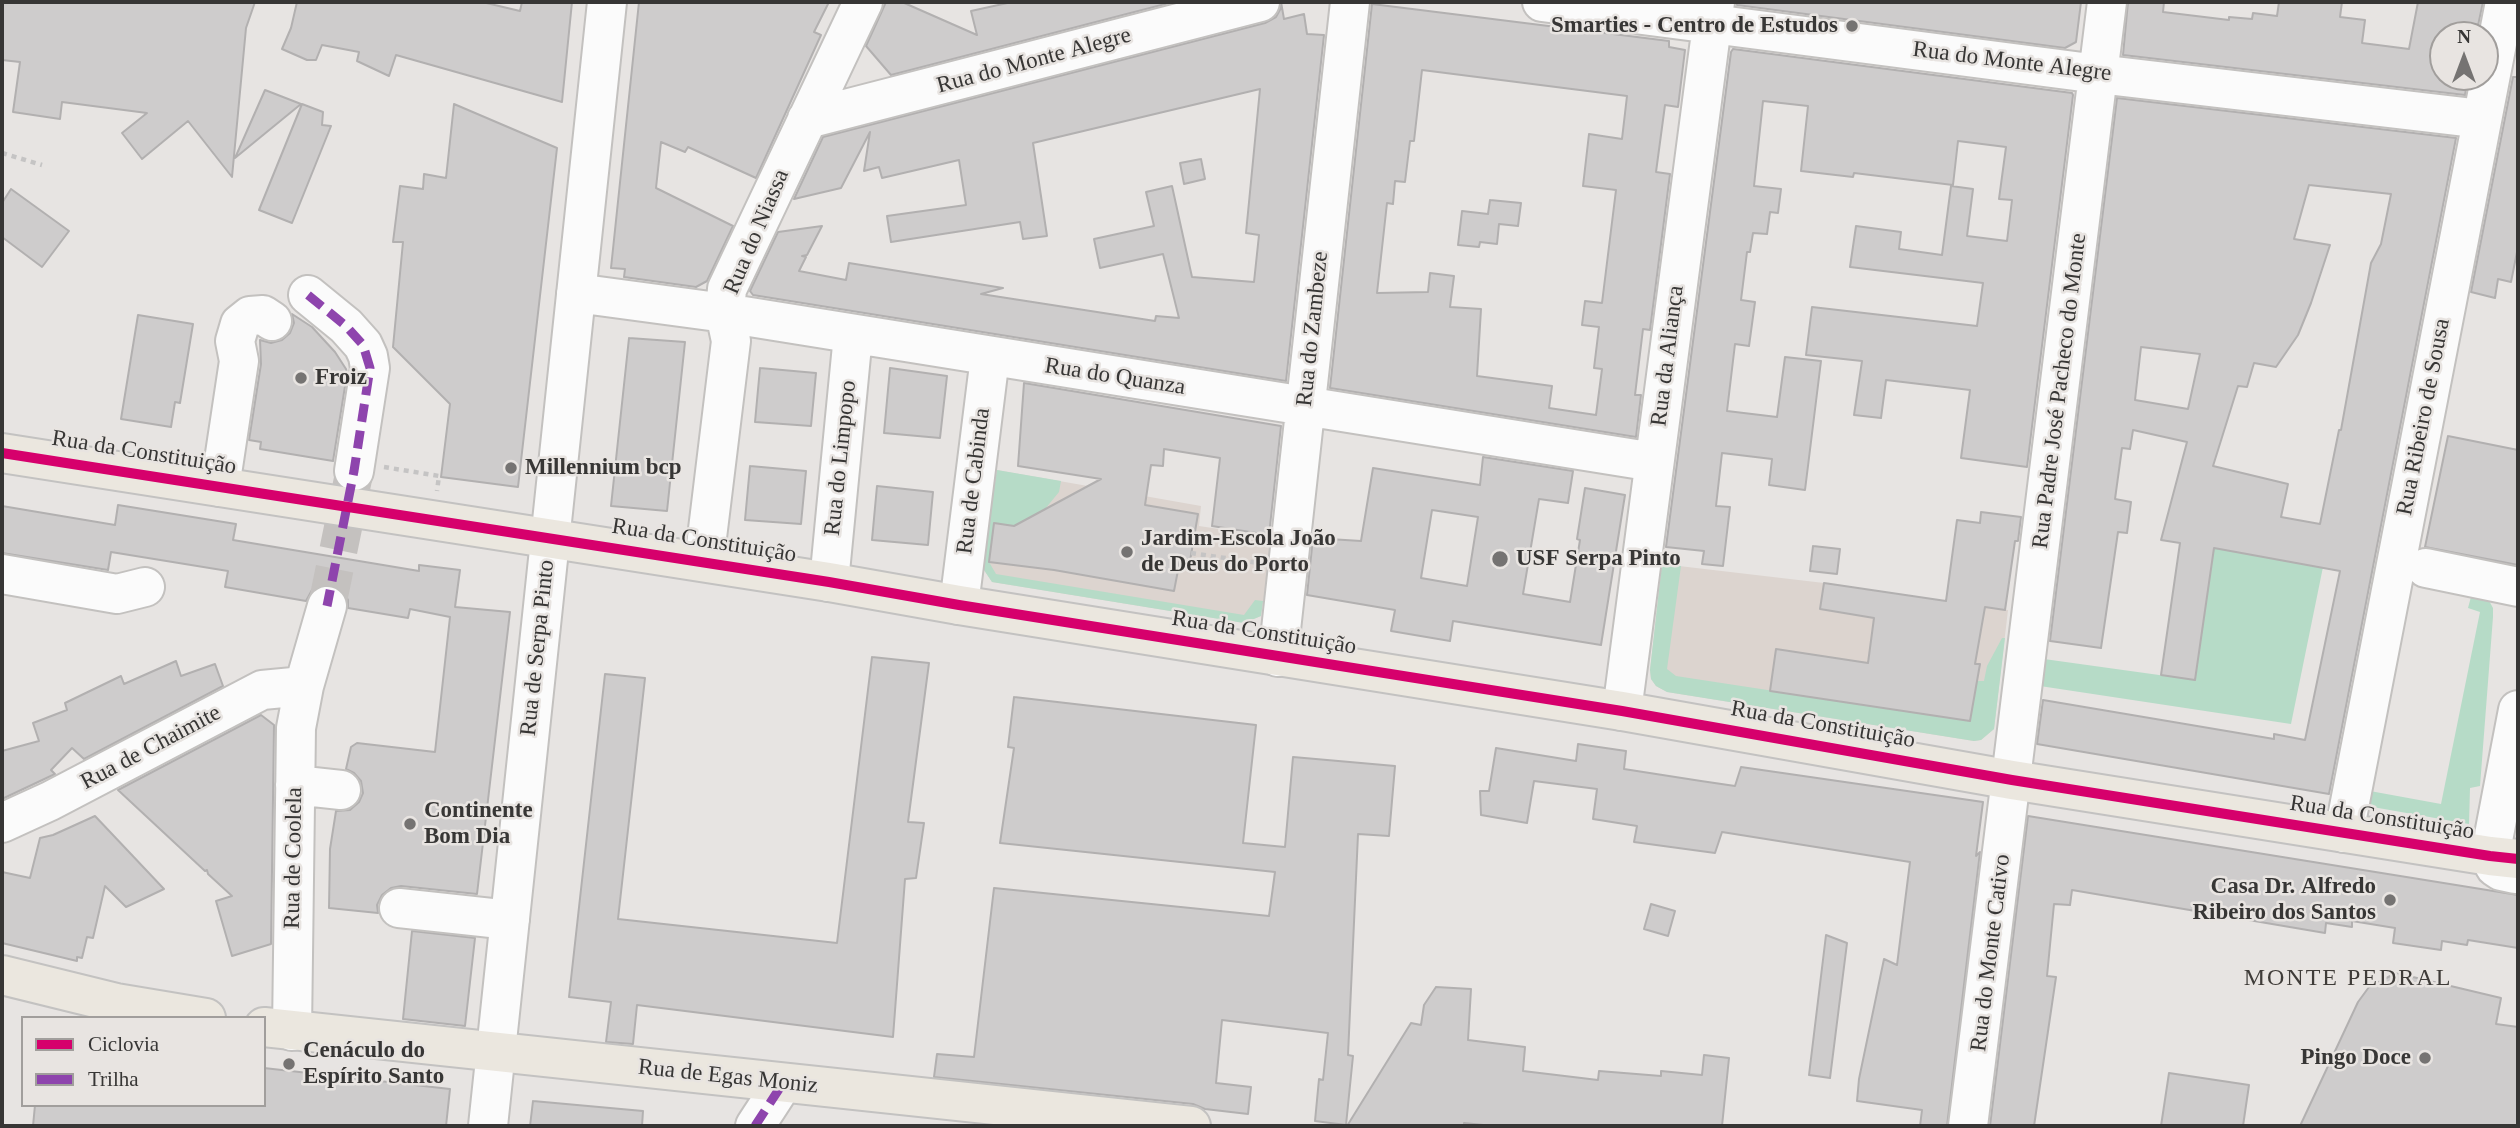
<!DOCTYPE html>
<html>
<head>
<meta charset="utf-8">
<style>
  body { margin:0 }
  #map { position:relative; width:2520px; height:1128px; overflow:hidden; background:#e7e4e2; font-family:"Times New Roman",serif }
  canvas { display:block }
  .frame { position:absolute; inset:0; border:4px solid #373635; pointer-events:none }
  .legend { position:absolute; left:21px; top:1016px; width:245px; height:91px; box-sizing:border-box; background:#e8e4e1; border:2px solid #a19e9c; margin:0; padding:9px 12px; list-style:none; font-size:21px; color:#373635 }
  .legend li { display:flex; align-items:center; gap:14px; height:35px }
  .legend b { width:35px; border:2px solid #a19e9c }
  .north { position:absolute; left:2429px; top:21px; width:70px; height:70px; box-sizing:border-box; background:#e8e4e1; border:2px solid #a19e9c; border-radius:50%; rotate:0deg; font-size:19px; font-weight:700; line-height:28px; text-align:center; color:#373635 }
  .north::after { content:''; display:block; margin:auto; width:24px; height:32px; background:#757372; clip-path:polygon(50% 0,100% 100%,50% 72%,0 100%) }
</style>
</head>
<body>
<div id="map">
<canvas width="2520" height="1128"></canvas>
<div class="frame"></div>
<ul class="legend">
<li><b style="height:9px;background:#d6006c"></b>Ciclovia</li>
<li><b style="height:9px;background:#8e44ad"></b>Trilha</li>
</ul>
<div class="north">N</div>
</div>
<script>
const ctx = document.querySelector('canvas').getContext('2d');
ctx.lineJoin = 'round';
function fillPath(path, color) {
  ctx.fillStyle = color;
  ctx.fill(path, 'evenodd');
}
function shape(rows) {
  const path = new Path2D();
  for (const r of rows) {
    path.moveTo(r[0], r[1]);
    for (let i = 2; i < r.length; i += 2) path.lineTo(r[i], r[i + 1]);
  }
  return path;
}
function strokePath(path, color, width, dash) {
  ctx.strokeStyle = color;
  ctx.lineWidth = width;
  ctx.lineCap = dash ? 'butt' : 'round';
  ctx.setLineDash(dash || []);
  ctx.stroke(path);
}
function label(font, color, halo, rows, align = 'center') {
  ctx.font = font + ' "Times New Roman",serif';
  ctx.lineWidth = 5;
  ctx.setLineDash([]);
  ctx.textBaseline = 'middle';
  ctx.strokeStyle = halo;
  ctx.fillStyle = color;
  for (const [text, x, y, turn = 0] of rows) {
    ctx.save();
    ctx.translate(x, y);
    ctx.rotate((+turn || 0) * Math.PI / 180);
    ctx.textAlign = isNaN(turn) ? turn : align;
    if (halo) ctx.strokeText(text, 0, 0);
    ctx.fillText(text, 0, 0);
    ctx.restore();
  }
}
fillPath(shape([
  [997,470,1201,506,1199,526,1273,537,1261,616,1244,623,992,582,982,567],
  [1662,564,1824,583,2008,610,1994,729,1981,740,1974,741,1667,692,1656,686,1651,679,1650,670]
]), '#dcd4cf');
fillPath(shape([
  [997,470,1061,481,1059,492,1045,509,1014,526,994,523,989,562,996,574,1244,615,1255,600,1263,601,1261,616,1244,623,992,582,982,567],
  [2214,548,2323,567,2291,724,2040,686,2044,659,2195,680],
  [1662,564,1681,566,1667,669,1676,676,1970,721,1977,681,1984,681,1987,666,2002,638,2005,638,1994,729,1981,740,1974,741,1667,692,1656,686,1651,679,1650,670],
  [2472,593,2487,597,2493,608,2493,617,2480,786,2470,788,2469,824,2367,806,2370,791,2441,804,2480,612,2468,608]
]), '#b6dbc7');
const building = shape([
  [2,2,255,2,246,28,232,177,188,121,142,159,122,133,147,113,62,102,60,119,13,112,20,62,2,60,2,2],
  [297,2,482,2,520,11,522,2,572,2,562,102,396,55,389,76,357,61,359,52,322,45,316,60,307,60,282,49,291,28,297,2],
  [639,2,829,2,814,32,821,35,756,178,688,147,685,152,661,142,656,188,733,226,707,281,696,287,624,277,625,269,611,268,639,2],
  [886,2,902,2,977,35,971,11,1012,2,1173,2,891,75,866,46,886,2],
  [1281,2,1284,19,1304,14,1307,34,1324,35,1286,381,753,295,750,291,778,232,822,226,807,255,802,256,806,257,799,271,846,280,849,263,1003,288,981,294,1155,321,1156,316,1179,318,1163,254,1100,268,1094,239,1154,226,1146,192,1172,186,1192,277,1254,282,1259,235,1246,233,1260,89,1033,143,1047,236,1023,239,1020,222,891,242,887,216,966,205,959,160,882,178,879,167,864,171,870,132,841,188,794,199,823,137,1265,23,1276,17,1281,8,1281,2],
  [1736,2,2081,2,2076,42,2065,48,1737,5,1736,2],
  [2128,2,2164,2,2163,12,2229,20,2229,17,2252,19,2253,13,2277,16,2279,2,2342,2,2340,17,2365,20,2362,43,2409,49,2418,2,2483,2,2476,35,2443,35,2443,77,2468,77,2465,95,2123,55,2128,2],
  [1372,4,1669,41,1669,47,1685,50,1678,107,1665,105,1656,172,1670,174,1650,330,1643,329,1635,395,1641,395,1636,437,1330,388,1372,4],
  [1422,70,1627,96,1622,139,1589,134,1583,186,1616,190,1602,303,1585,301,1582,325,1599,327,1594,368,1602,369,1596,415,1549,408,1552,386,1477,376,1481,309,1450,307,1454,276,1430,273,1428,292,1377,293,1387,203,1393,204,1395,181,1405,182,1410,141,1414,141,1422,70],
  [1733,49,2072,93,2073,95,2027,467,1961,458,1970,390,1886,380,1881,418,1854,415,1862,361,1806,355,1812,307,1977,326,1983,283,1850,267,1856,226,1901,232,1899,249,1942,255,1951,186,1973,189,1967,236,2007,241,2012,200,1999,199,2006,147,1958,141,1953,185,1854,173,1853,177,1801,171,1808,106,1763,101,1754,186,1781,189,1778,213,1770,212,1767,234,1753,233,1750,252,1747,252,1741,300,1755,302,1749,346,1735,344,1727,411,1777,417,1785,357,1821,361,1805,490,1769,485,1772,459,1722,453,1716,506,1730,507,1723,566,1702,564,1704,551,1666,547,1731,52,1733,49],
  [2513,77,2518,77,2518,247,2511,282,2498,279,2495,298,2471,292,2513,77],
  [265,90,301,104,235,158,265,90],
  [2117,98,2456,138,2329,794,2037,744,2043,700,2274,739,2274,734,2305,740,2340,571,2214,548,2195,680,2161,675,2180,543,2161,540,2187,442,2133,430,2130,449,2122,448,2115,499,2131,502,2127,533,2118,532,2101,648,2050,641,2117,98],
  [2309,185,2391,194,2381,244,2371,263,2341,430,2339,430,2320,524,2281,517,2288,484,2213,466,2238,386,2247,387,2254,363,2276,367,2298,335,2311,303,2330,245,2294,239,2309,185],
  [2141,347,2200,354,2188,409,2135,400,2141,347],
  [302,104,323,112,322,125,331,126,292,223,259,210,302,104],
  [454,104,557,148,518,487,441,477,450,404,393,347,403,242,393,242,400,186,423,189,424,174,446,178,454,104],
  [1201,159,1205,179,1184,184,1180,163,1201,159],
  [11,189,69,231,42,267,2,237,2,203,11,189],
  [1490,200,1521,203,1518,226,1499,224,1497,244,1480,242,1479,247,1458,245,1462,211,1488,214,1490,200],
  [292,314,312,327,335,352,346,369,347,374,333,461,260,449,261,442,249,440,261,364,260,340,271,343,282,340,290,333,294,323,292,314],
  [138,315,193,324,180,403,175,402,171,427,121,419,138,315],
  [629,338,685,342,667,511,611,506,629,338],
  [760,368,816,373,811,426,755,422,760,368],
  [890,368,947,376,940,438,884,433,890,368],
  [1024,383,1281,426,1269,535,1212,526,1220,458,1164,449,1163,466,1151,465,1145,505,1198,514,1190,561,1180,560,1174,591,1054,570,989,562,994,523,1014,526,1101,479,1018,466,1024,383],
  [2448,436,2518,450,2518,565,2425,547,2448,436],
  [1483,457,1573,471,1568,503,1539,499,1523,594,1570,602,1580,540,1577,539,1585,488,1625,495,1601,645,1453,621,1450,641,1391,631,1395,610,1307,595,1313,538,1361,541,1373,468,1480,485,1483,457],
  [1432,510,1478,517,1467,586,1421,578,1432,510],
  [750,466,806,471,801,524,745,520,750,466],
  [877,486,933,492,928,545,872,540,877,486],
  [118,505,236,524,233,540,419,571,419,565,460,570,455,607,510,612,477,894,401,886,391,888,382,895,377,905,378,913,329,908,330,849,336,811,350,810,359,802,363,793,361,781,354,773,346,769,351,747,357,743,435,752,450,617,410,609,408,618,348,608,348,600,343,591,332,585,322,585,312,590,306,601,225,587,228,571,111,552,108,570,2,553,2,506,115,525,118,505],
  [1981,512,2021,517,2018,541,2015,541,2005,610,1985,607,1975,664,1980,664,1970,721,1770,691,1776,649,1868,663,1874,618,1820,609,1824,583,1946,601,1957,520,1980,523,1981,512],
  [1813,546,1840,549,1837,574,1810,571,1813,546],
  [872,657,929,663,908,822,924,823,916,878,905,879,893,1037,637,1005,633,1044,606,1042,611,1002,569,997,605,674,645,678,618,919,837,943,872,657],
  [176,661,181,676,215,664,223,686,84,759,72,748,51,770,55,774,2,799,2,751,39,741,33,723,67,710,65,703,121,676,124,684,176,661],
  [1014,697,1256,725,1243,843,1285,847,1293,757,1395,766,1389,836,1358,834,1348,1055,1353,1056,1346,1125,1315,1121,1319,1079,1323,1080,1328,1033,1222,1020,1216,1083,1251,1087,1248,1114,1205,1109,1193,1104,934,1077,937,1054,974,1057,994,888,1269,916,1275,872,1000,843,1014,748,1008,747,1014,697],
  [261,715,274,725,271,944,232,956,216,901,232,896,208,874,207,870,205,871,118,790,261,715],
  [1578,744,1626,751,1624,769,1701,781,1735,786,1741,767,1983,802,1976,856,1980,852,1947,1126,1920,1126,1922,1110,1857,1101,1859,1079,1884,959,1897,965,1910,862,1722,832,1715,853,1634,842,1637,826,1593,819,1597,789,1534,781,1527,823,1481,815,1480,791,1489,791,1496,748,1576,761,1578,744],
  [95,816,164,889,126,907,105,886,93,938,87,937,82,958,77,957,77,961,2,943,2,872,30,878,40,838,53,835,95,816],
  [2028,816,2518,895,2518,948,2468,940,2467,945,2442,941,2441,950,2393,943,2395,928,2352,921,2352,927,2326,923,2325,933,2072,890,2070,905,2054,904,2047,976,2056,977,2034,1126,1990,1126,2028,816],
  [1651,904,1675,911,1668,936,1644,929,1651,904],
  [412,931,475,938,465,1026,403,1019,412,931],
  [1826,935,1847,943,1830,1078,1809,1075,1826,935],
  [2396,973,2501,998,2496,1024,2518,1027,2518,1126,2300,1126,2358,1002,2369,987,2396,973],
  [1436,987,1471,989,1468,1040,1525,1047,1523,1071,1598,1080,1599,1071,1661,1076,1661,1071,1702,1075,1704,1055,1729,1058,1722,1126,1493,1126,1464,1123,1464,1126,1347,1126,1411,1023,1421,1025,1424,1005,1436,987],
  [264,1068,450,1089,446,1126,33,1126,35,1105,264,1105,264,1068],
  [2169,1073,2249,1085,2243,1126,2161,1126,2169,1073],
  [533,1101,643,1111,642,1126,530,1126,533,1101]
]);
fillPath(building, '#cecccc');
strokePath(building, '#b2b0b0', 2);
strokePath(shape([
  [327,606,354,474]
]), '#c4c1bf', 38, [38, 19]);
const minor = shape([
  [1542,2,2098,74,2482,119],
  [807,119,1260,2],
  [576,293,725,313,1654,462],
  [308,295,346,326,363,345,368,356,370,368,354,471],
  [220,487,239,361,235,341,240,324,250,316,263,315,272,321],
  [704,562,731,341,725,313,727,289,863,2],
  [2426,568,2518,587],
  [2,574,117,594,145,587],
  [829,582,853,335],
  [959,605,990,357],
  [1278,657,1350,2],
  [1622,711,1715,2],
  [295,785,341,790],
  [2,823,50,801,262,690,304,686],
  [2344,833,2505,2],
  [2515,874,2501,871,2495,867,2490,856,2518,710],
  [399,908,510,920],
  [292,1031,296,728,304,686,327,606],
  [488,1126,607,2],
  [755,1126,783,1083],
  [1968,1126,2107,2]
]);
const major = shape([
  [2,453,829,582,959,605,1622,711,2012,780,2490,856,2518,859],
  [2,975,116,1003,206,1018],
  [264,1027,1191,1126]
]);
strokePath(minor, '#c3c1bf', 42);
strokePath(major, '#c3c2c1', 42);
strokePath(shape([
  [2,153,42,165],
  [384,467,439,476,437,491],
  [1191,553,1259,563]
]), '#c5c4c4', 4.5, [5, 5]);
strokePath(minor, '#fbfbfb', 38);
strokePath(major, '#ebe7df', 38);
strokePath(shape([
  [308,295,346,326,363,345,370,368,354,471,327,606],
  [755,1126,783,1083]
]), '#8e44ad', 9, [18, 9]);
strokePath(shape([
  [2,453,829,582,959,605,1622,711,2012,780,2490,856,2518,859]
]), '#d6006c', 10);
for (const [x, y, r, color] of [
  [1852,26,7,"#757372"],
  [301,378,7,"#757372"],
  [511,468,7,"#757372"],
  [1127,552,7,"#757372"],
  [1500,559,9,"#757372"],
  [410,824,7,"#757372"],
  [2390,900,7,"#757372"],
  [2425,1058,7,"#757372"],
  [289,1064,7,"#757372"]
]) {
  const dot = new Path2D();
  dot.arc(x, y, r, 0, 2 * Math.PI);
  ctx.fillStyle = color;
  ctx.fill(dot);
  strokePath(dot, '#e8e4e1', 2.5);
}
label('bold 23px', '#373635', '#e8e4e1', [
  ["Smarties - Centro de Estudos",1838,26,"right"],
  ["Froiz",315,378],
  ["Millennium bcp",525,468],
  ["Jardim-Escola João",1141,539],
  ["de Deus do Porto",1141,565],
  ["USF Serpa Pinto",1516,559],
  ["Continente",424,811],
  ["Bom Dia",424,837],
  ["Casa Dr. Alfredo",2376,887,"right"],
  ["Ribeiro dos Santos",2376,913,"right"],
  ["Cenáculo do",303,1051],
  ["Espírito Santo",303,1077],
  ["Pingo Doce",2411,1058,"right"]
], 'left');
label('23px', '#373635', '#e8e4e1', [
  ["Rua do Monte Alegre",1034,61,-15],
  ["Rua do Monte Alegre",2012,62,7],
  ["Rua do Niassa",757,232,-67],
  ["Rua do Zambeze",1313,329,-84],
  ["Rua da Aliança",1668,356,-83],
  ["Rua do Quanza",1115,377,9],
  ["Rua Padre José Pacheco do Monte",2060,391,-83],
  ["Rua Ribeiro de Sousa",2424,417,-79],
  ["Rua da Constituição",144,453,9],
  ["Rua do Limpopo",841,458,-84],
  ["Rua de Cabinda",974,481,-83],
  ["Rua da Constituição",704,541,9],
  ["Rua da Constituição",1264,633,9],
  ["Rua de Serpa Pinto",538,648,-84],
  ["Rua da Constituição",1823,725,10],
  ["Rua de Chaimite",151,748,-28],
  ["Rua da Constituição",2382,818,9],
  ["Rua de Coolela",294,858,-89],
  ["Rua do Monte Cativo",1991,953,-83],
  ["Rua de Egas Moniz",728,1077,6]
]);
ctx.letterSpacing = '2px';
label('24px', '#3f3c39', '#e8e4e1', [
  ["MONTE PEDRAL",2348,979]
]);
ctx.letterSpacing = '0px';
</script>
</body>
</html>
